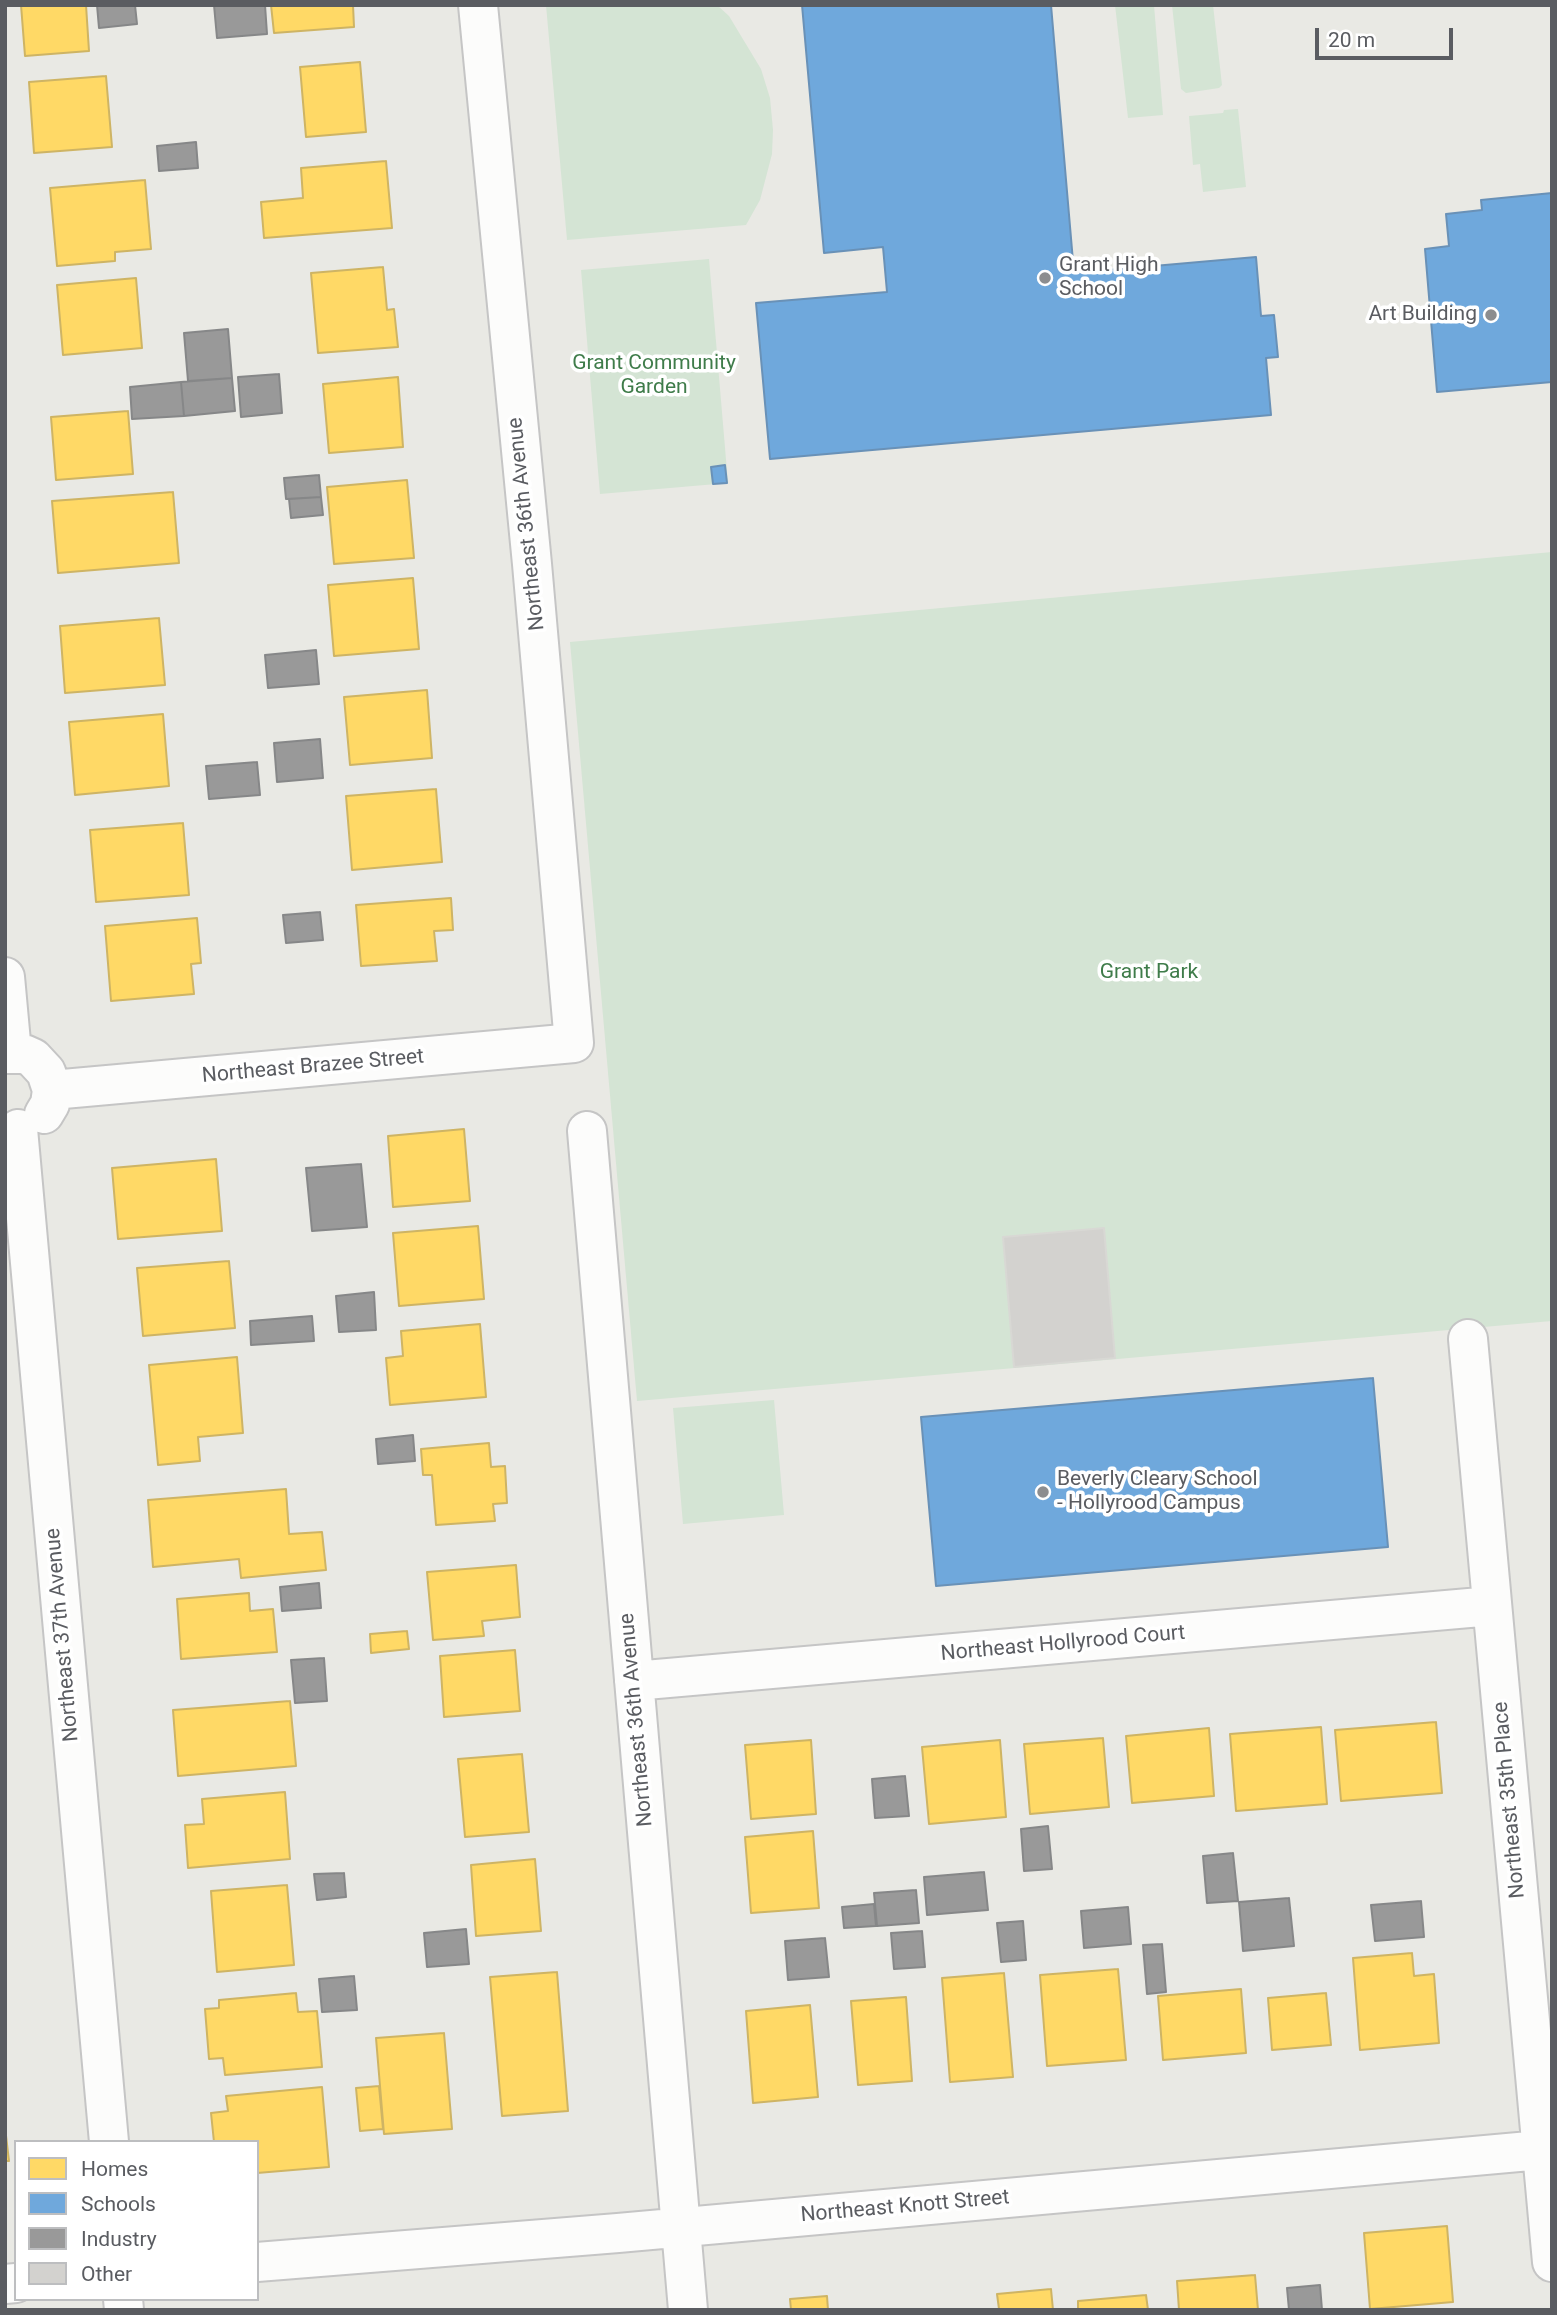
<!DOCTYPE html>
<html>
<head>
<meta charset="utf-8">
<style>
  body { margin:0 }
  #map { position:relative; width:1557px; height:2315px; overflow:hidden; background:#e9e9e4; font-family:Roboto,sans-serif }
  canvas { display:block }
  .frame { position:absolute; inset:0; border:7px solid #5a5c61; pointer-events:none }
  .legend { position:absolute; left:14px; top:2140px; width:245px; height:161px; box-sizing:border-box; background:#fff; border:2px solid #bdbec0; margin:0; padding:9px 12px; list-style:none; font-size:21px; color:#5a5c61 }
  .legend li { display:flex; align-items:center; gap:14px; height:35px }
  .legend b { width:35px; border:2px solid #bdbec0 }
  .scale { position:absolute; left:1315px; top:28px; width:138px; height:32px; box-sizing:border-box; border:4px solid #5a5c61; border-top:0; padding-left:9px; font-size:21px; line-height:24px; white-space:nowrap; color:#5a5c61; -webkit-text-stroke:5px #fff; paint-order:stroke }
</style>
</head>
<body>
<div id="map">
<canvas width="1557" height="2315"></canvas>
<div class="frame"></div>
<ul class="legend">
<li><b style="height:19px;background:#ffd966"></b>Homes</li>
<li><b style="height:19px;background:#6fa8dc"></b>Schools</li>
<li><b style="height:19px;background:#999"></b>Industry</li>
<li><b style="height:19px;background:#d3d2cf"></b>Other</li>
</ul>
<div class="scale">20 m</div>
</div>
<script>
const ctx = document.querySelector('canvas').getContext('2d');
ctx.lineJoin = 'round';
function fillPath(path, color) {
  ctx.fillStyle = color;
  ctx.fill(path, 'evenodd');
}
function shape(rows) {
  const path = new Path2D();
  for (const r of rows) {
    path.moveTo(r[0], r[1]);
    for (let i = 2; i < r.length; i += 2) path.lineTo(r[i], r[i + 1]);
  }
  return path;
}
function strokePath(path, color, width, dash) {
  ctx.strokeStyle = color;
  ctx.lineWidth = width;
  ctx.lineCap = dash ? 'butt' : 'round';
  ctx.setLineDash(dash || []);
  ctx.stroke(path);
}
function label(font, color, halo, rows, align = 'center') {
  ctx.font = font + ' Roboto,sans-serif';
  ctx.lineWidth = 7;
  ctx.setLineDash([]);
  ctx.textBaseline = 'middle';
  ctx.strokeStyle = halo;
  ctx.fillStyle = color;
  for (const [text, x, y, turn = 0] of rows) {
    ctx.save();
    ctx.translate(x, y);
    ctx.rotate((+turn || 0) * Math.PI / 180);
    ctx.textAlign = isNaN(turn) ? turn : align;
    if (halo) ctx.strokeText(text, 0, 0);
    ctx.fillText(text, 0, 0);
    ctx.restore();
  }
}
fillPath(shape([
  [546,5,717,5,729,16,761,69,770,98,773,130,772,154,760,200,746,225,567,240],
  [1115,5,1154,5,1163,115,1128,118],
  [1172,5,1213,5,1222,85,1219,88,1186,93,1181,89],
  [1238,109,1246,187,1203,192,1200,164,1193,165,1189,116,1223,113,1224,110],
  [709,259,728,483,600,494,581,270],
  [1552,552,1552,1321,637,1401,570,642],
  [774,1400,784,1515,683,1524,673,1408]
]), '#d4e4d4');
const homes = shape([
  [21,5,86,5,89,51,25,56,21,5],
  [271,5,353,5,354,27,274,33,271,5],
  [360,62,366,132,306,137,300,67,360,62],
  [106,76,112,147,34,153,29,82,106,76],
  [386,161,392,228,264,238,261,202,303,198,301,168,386,161],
  [145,180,151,249,115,252,115,261,57,266,50,188,145,180],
  [383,267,387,310,394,309,398,347,318,353,311,273,383,267],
  [136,278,142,348,63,355,57,285,136,278],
  [398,377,403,447,329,453,323,384,398,377],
  [128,411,133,474,56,480,51,417,128,411],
  [407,480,414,558,334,564,327,487,407,480],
  [173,492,179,563,58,573,52,501,173,492],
  [413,578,419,649,334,656,328,585,413,578],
  [159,618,165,685,65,693,60,626,159,618],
  [427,690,432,758,350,765,344,697,427,690],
  [163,714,169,786,75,795,69,722,163,714],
  [436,789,442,862,352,870,346,796,436,789],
  [183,823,189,895,96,902,90,830,183,823],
  [451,898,453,930,434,931,437,961,361,966,356,905,451,898],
  [197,918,201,963,191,964,194,994,111,1001,105,926,197,918],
  [464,1129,470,1201,393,1207,388,1136,464,1129],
  [216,1159,222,1231,118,1239,112,1168,216,1159],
  [478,1226,484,1299,399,1306,393,1233,478,1226],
  [229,1261,235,1328,143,1336,137,1268,229,1261],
  [480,1324,486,1397,390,1405,386,1358,403,1356,401,1331,480,1324],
  [237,1357,243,1433,198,1437,200,1461,158,1465,149,1365,237,1357],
  [489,1443,491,1467,505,1466,507,1503,493,1504,495,1521,436,1525,432,1475,423,1475,421,1449,489,1443],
  [286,1489,289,1534,322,1532,326,1570,241,1578,239,1559,153,1567,148,1500,286,1489],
  [516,1565,520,1617,482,1621,484,1636,433,1640,427,1572,516,1565],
  [249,1593,250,1611,273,1609,277,1652,181,1659,177,1599,249,1593],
  [407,1631,409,1649,371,1653,370,1634,407,1631],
  [515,1650,520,1711,444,1717,440,1656,515,1650],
  [290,1701,296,1766,178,1776,173,1710,290,1701],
  [1436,1722,1442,1793,1341,1801,1335,1730,1436,1722],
  [1321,1727,1327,1804,1236,1811,1230,1734,1321,1727],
  [1209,1728,1214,1796,1132,1803,1126,1736,1209,1728],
  [1103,1738,1109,1807,1030,1814,1024,1744,1103,1738],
  [811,1740,816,1814,751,1819,745,1745,811,1740],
  [1000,1740,1006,1817,929,1824,922,1747,1000,1740],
  [522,1754,529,1832,465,1837,458,1759,522,1754],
  [285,1792,290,1859,188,1868,185,1825,204,1824,202,1799,285,1792],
  [813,1831,819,1908,751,1913,745,1837,813,1831],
  [535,1859,541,1931,476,1936,471,1865,535,1859],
  [287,1885,294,1965,217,1972,211,1891,287,1885],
  [1412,1953,1414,1976,1434,1974,1439,2043,1360,2050,1353,1958,1412,1953],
  [1118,1969,1126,2060,1047,2066,1040,1975,1118,1969],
  [557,1972,568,2111,502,2116,490,1977,557,1972],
  [1004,1973,1013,2077,950,2082,942,1978,1004,1973],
  [1241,1989,1246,2053,1163,2060,1158,1996,1241,1989],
  [296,1993,298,2012,317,2011,322,2067,225,2075,223,2058,209,2059,205,2009,219,2008,219,2000,296,1993],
  [1326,1993,1331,2045,1272,2050,1268,1998,1326,1993],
  [906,1997,912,2081,858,2085,851,2001,906,1997],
  [810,2005,818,2097,753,2103,746,2011,810,2005],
  [444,2033,452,2129,384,2134,376,2038,444,2033],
  [379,2086,383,2129,360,2131,356,2088,379,2086],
  [322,2087,329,2167,257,2173,257,2142,214,2142,211,2113,228,2111,226,2096,322,2087],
  [5,2127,9,2161,5,2161,5,2127],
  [1447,2226,1453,2302,1370,2309,1364,2233,1447,2226],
  [1255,2275,1258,2310,1179,2310,1177,2281,1255,2275],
  [1051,2289,1053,2310,990,2310,999,2309,997,2294,1051,2289],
  [1146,2295,1148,2310,1078,2310,1078,2301,1146,2295],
  [827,2296,828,2310,791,2310,790,2299,827,2296]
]);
fillPath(homes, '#ffd966');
strokePath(homes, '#ceb464', 2);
const schools = shape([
  [802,5,1051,5,1074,273,1256,257,1261,316,1274,315,1278,357,1266,358,1271,415,770,459,756,303,887,292,883,247,824,253,802,5],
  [1552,193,1552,382,1437,392,1425,249,1449,246,1446,214,1482,210,1481,200,1552,193],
  [725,465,727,483,713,484,711,467,725,465],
  [1373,1378,1388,1547,936,1586,921,1417,1373,1378]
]);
fillPath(schools, '#6fa8dc');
strokePath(schools, '#6991b7', 2);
const industry = shape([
  [97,5,135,5,137,24,99,28,97,5],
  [214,5,265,5,267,34,217,38,214,5],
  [196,142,198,168,159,171,157,146,196,142],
  [228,329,232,378,188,381,184,333,228,329],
  [279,374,282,413,241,417,238,377,279,374],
  [232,378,235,411,184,416,181,382,232,378],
  [181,382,184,416,132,419,130,387,181,382],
  [319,475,321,497,286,499,284,478,319,475],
  [321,497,323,515,291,518,289,499,321,497],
  [316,650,319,684,268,688,265,655,316,650],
  [320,739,323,778,277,782,274,743,320,739],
  [257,762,260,795,209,799,206,766,257,762],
  [320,912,323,940,286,943,283,915,320,912],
  [361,1164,367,1227,312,1231,306,1168,361,1164],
  [374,1292,376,1330,339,1332,336,1296,374,1292],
  [312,1316,314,1341,251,1345,250,1321,312,1316],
  [413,1435,415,1461,378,1464,376,1439,413,1435],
  [319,1583,321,1608,282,1611,280,1587,319,1583],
  [324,1658,327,1701,295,1703,291,1660,324,1658],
  [905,1776,909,1816,875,1818,872,1779,905,1776],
  [1048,1826,1052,1869,1024,1871,1021,1829,1048,1826],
  [1233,1853,1238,1901,1207,1903,1203,1856,1233,1853],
  [984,1872,988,1910,927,1915,924,1877,984,1872],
  [344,1873,346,1897,317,1900,314,1874,344,1873],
  [916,1890,919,1923,877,1926,874,1893,916,1890],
  [1289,1898,1294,1946,1243,1951,1239,1902,1289,1898],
  [1421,1901,1424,1937,1375,1941,1371,1905,1421,1901],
  [874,1904,876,1926,844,1928,842,1907,874,1904],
  [1128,1907,1131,1944,1084,1948,1081,1911,1128,1907],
  [1023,1921,1026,1960,1001,1962,997,1923,1023,1921],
  [466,1929,469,1964,427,1967,424,1933,466,1929],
  [922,1931,925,1967,894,1969,891,1933,922,1931],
  [825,1938,829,1977,788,1980,785,1941,825,1938],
  [1162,1944,1166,1992,1147,1994,1143,1945,1162,1944],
  [354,1976,357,2010,322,2012,319,1979,354,1976],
  [1320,2285,1322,2310,1289,2310,1287,2288,1320,2285]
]);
fillPath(industry, '#999');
strokePath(industry, '#868788', 2);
const building = shape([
  [1104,1228,1115,1358,1014,1367,1003,1237,1104,1228]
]);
fillPath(building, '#d3d2cf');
strokePath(building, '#d8d8d4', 2);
const minor = shape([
  [5,977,12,1053],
  [5,1054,24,1054,33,1058,46,1072,52,1090,50,1104,44,1114],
  [52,1090,574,1043,532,564,478,5],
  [18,1129,109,2142],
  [587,1131,688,2310],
  [1468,1339,1552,2262],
  [634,1681,1492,1606],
  [257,2262,618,2233,1552,2149],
  [5,2284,16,2283],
  [123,2299,124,2310]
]);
strokePath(minor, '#c5c5c5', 42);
strokePath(minor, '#fcfcfb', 38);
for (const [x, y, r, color] of [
  [1045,278,7,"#8c8d8f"],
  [1491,315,7,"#8c8d8f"],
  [1043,1492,7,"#8c8d8f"]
]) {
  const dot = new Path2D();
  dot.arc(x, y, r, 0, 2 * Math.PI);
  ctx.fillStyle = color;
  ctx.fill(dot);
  strokePath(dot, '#fff', 2.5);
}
label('21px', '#5a5c61', '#fff', [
  ["Grant High",1059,266],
  ["School",1059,290],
  ["Art Building",1477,315,"right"],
  ["Beverly Cleary School",1057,1480],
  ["- Hollyrood Campus",1057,1504]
], 'left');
label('21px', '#3f7c4a', '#fff', [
  ["Grant Community",654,364],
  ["Garden",654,388],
  ["Grant Park",1149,973]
]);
label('21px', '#5a5c61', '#fff', [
  ["Northeast 36th Avenue",527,524,-96],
  ["Northeast Brazee Street",313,1067,-5],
  ["Northeast 37th Avenue",63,1635,-95],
  ["Northeast Hollyrood Court",1063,1644,-5],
  ["Northeast 36th Avenue",637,1720,-95],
  ["Northeast 35th Place",1510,1800,-95],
  ["Northeast Knott Street",905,2207,-5]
]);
</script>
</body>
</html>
